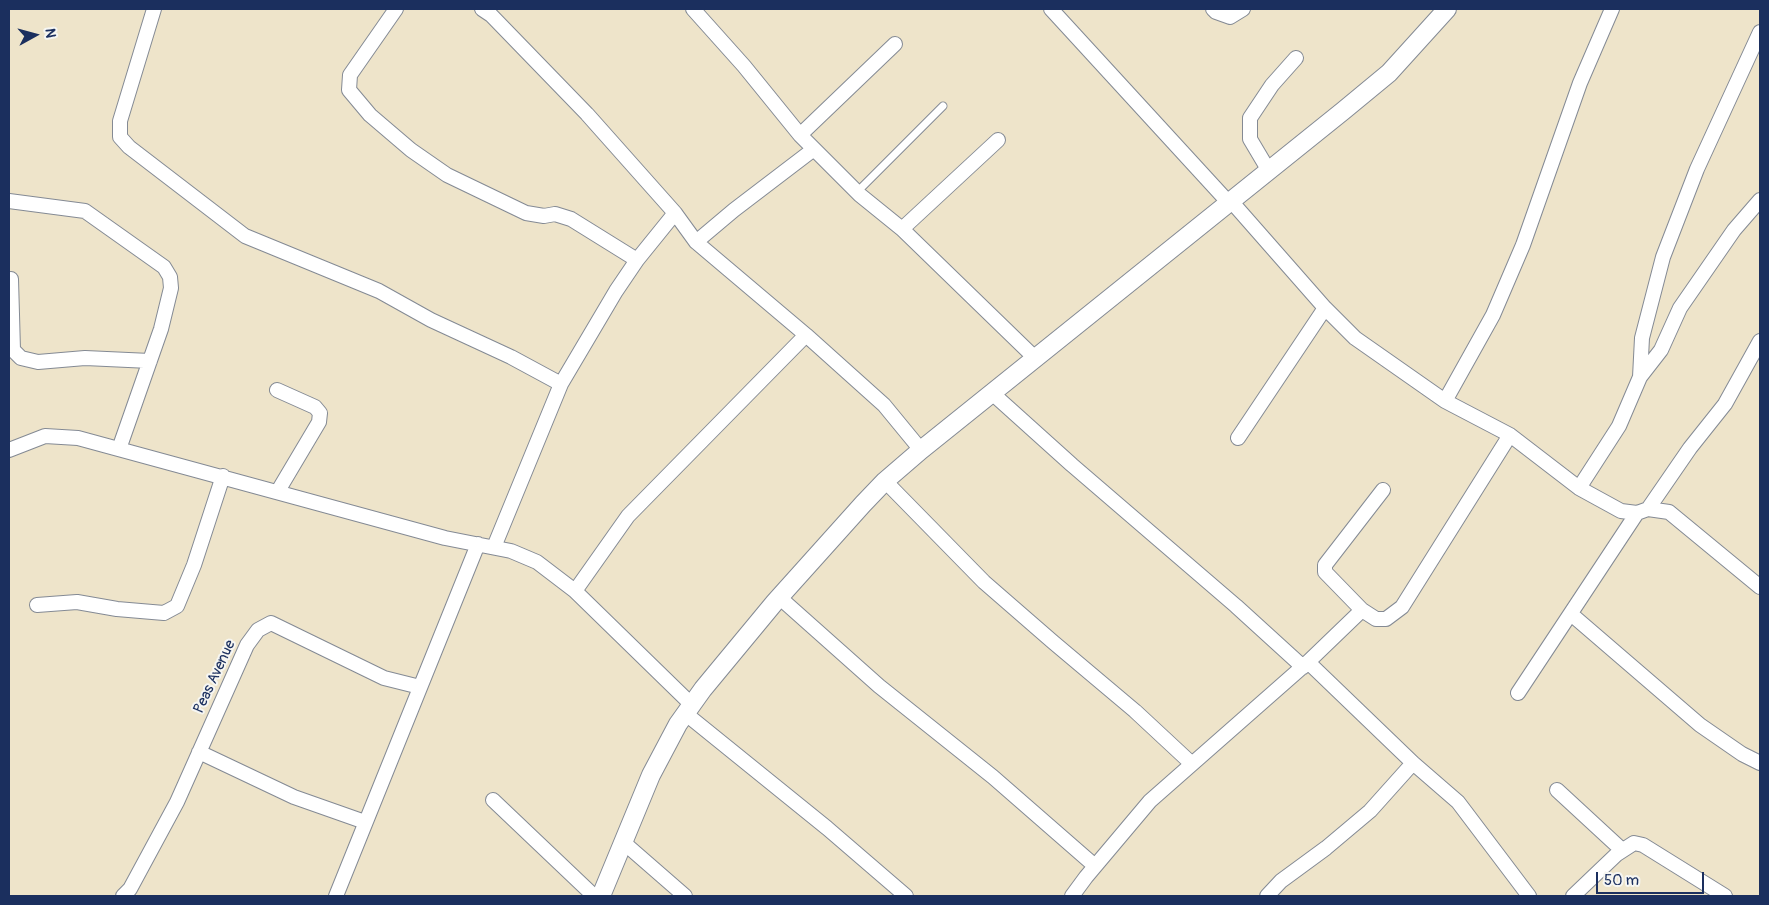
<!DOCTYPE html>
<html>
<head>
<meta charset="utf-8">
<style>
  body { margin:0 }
  #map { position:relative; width:1769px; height:905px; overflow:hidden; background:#eee4ca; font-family:Pangolin,sans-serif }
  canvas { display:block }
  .frame { position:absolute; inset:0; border:10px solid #1b2f5e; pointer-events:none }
  .north { position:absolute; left:10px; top:10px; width:50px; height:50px; -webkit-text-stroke:4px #f6f6f2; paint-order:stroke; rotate:83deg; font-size:14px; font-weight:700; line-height:20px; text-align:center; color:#1b2f5e }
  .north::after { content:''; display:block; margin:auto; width:18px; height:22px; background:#1b2f5e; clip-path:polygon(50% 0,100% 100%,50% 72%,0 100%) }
  .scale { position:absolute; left:1596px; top:872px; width:108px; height:22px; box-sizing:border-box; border:2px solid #1b2f5e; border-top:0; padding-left:6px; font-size:15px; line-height:18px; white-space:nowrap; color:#1b2f5e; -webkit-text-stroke:4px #f6f6f2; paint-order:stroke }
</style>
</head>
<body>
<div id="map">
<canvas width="1769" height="905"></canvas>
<div class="frame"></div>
<div class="north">N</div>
<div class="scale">50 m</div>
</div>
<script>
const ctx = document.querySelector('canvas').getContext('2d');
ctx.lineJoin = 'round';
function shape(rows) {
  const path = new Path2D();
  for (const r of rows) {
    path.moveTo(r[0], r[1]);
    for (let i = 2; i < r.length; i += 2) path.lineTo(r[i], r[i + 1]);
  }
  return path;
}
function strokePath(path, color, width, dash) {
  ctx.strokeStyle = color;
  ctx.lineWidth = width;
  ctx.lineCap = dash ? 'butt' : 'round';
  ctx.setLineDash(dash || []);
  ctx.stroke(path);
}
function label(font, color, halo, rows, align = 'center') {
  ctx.font = font + ' Pangolin,sans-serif';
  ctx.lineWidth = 4;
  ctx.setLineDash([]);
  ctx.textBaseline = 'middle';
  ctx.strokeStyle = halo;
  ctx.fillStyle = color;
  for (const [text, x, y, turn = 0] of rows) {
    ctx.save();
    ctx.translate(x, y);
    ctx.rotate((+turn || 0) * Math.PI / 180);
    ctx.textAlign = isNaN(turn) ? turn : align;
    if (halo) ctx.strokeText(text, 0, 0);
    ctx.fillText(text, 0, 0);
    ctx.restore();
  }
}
const service = shape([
  [857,192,943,106]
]);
const minor = shape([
  [154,9,120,121,120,137,129,147,245,236,379,291,431,320,511,357,561,384],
  [396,9,350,75,349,90,370,115,411,150,447,175,526,213,544,216,555,214,571,219,637,260],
  [482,9,491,15,587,114,675,213,696,242,806,335,884,405,921,450],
  [693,9,744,66,800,135,860,195,902,229,1035,358],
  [1051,9,1229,203],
  [1213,9,1216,12,1230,17,1243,9],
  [800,135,895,44],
  [1269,171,1250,139,1250,118,1272,85,1296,58],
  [9,201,85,211,164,267,170,277,171,288,161,329,119,449],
  [1231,201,1325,308,1355,338,1445,401,1510,435,1579,488,1621,511,1637,513,1648,509,1669,512,1760,587],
  [902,229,998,140],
  [696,242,734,210,814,149],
  [11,279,13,350,21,358,38,362,85,358,150,361],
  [1640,377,1642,338,1663,257,1697,169,1760,32],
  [277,390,315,407,320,413,319,422,278,491],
  [992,393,1072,465,1236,606,1303,667],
  [1445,401,1493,315,1523,245,1580,83,1612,9],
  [1238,438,1325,308],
  [9,450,45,436,78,438,445,538,511,551,537,562,575,591,692,705],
  [885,481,984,582,1053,642,1135,711,1192,764],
  [1579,488,1619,426,1640,377,1661,350,1680,308,1734,230,1760,200],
  [1648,509,1690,448,1725,404,1760,341],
  [494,547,561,384,616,291,637,260,675,213],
  [575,591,628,516,806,335],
  [779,597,879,686,993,777,1095,866],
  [37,605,77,602,117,609,164,613,177,606,194,565,223,476],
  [1362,610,1325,572,1325,565,1383,490],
  [1571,614,1700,725,1742,754,1760,763],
  [1308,662,1413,763,1458,802,1529,896],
  [1518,693,1637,513],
  [686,714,827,828,906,896],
  [199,752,294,797,365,822],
  [1557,790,1622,850],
  [493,800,594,896],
  [623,842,685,896],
  [123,896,130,889,177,802,247,645,258,630,271,623,384,678,420,687],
  [336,896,478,544],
  [1072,896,1086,877,1150,801,1308,662,1362,610,1376,619,1386,619,1402,607,1510,435],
  [1267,896,1281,881,1326,848,1370,811,1413,763],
  [1573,896,1617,854,1634,843,1643,845,1725,896]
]);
const tertiary = shape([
  [601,896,651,775,678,724,703,689,775,602,863,504,885,481,921,450,1343,111,1389,73,1447,9]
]);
strokePath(service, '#848a94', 9);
strokePath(minor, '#848a94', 16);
strokePath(tertiary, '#848a94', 20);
strokePath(service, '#fff', 7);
strokePath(minor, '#fff', 14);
strokePath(tertiary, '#fff', 18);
label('15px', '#1b2f5e', '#f6f6f2', [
  ["Peas Avenue",215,677,-65]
]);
</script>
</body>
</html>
